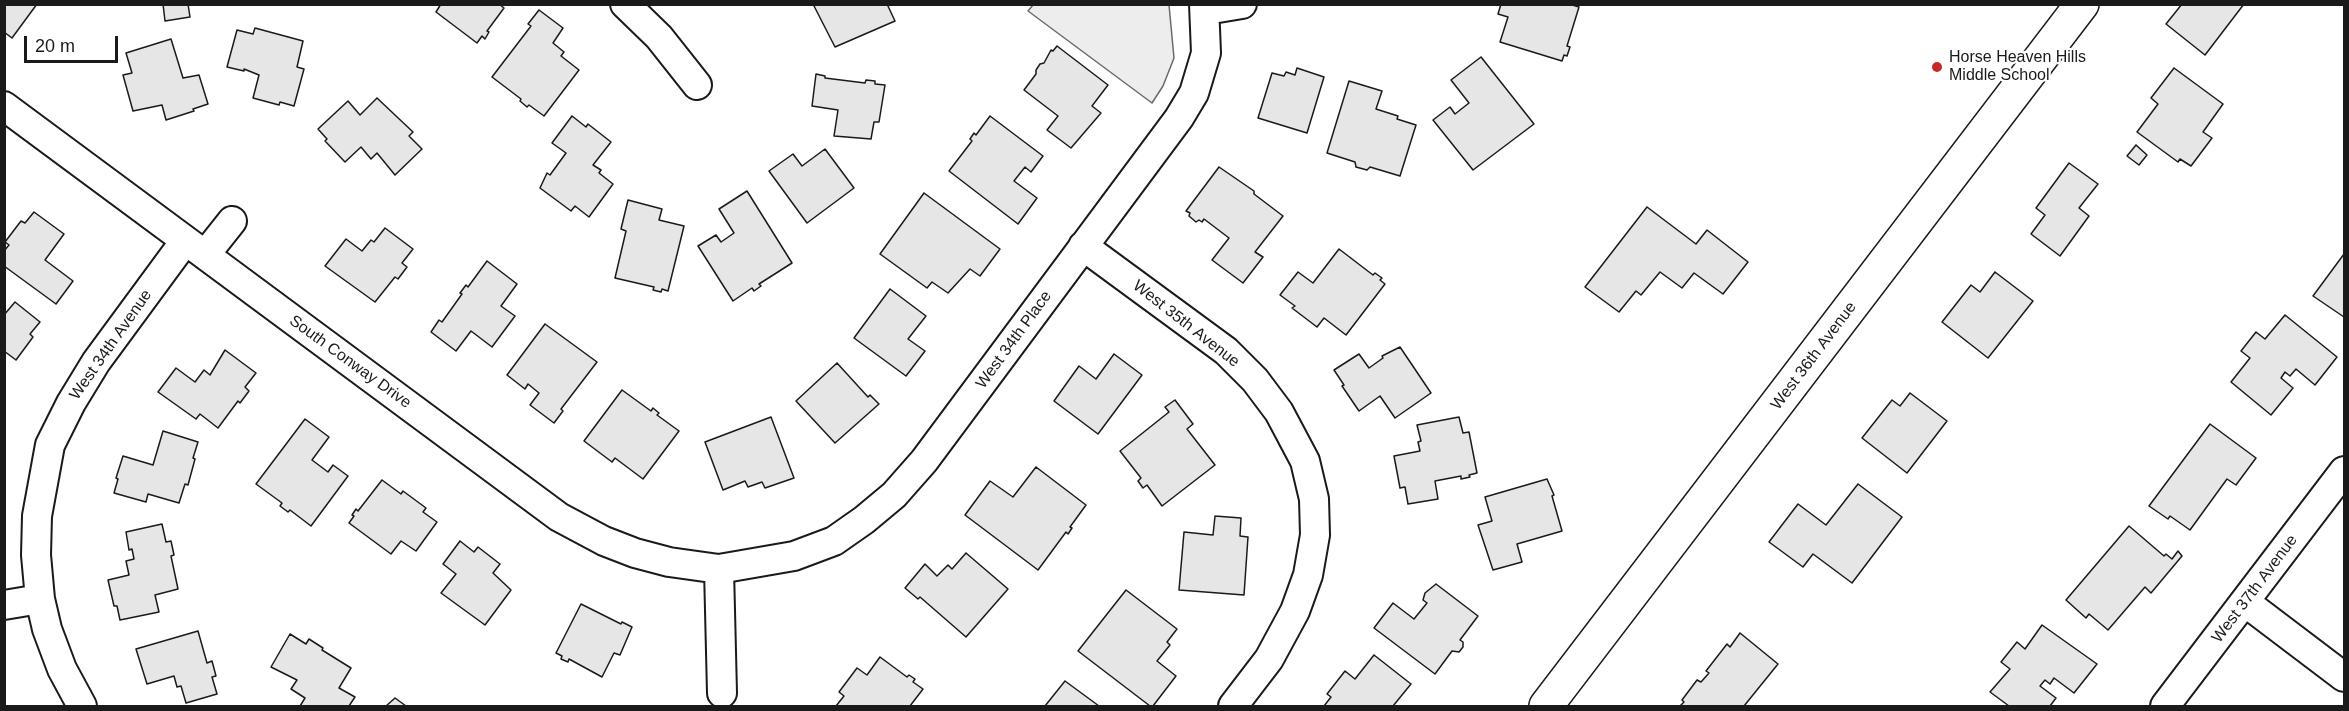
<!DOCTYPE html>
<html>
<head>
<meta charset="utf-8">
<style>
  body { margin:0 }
  #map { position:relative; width:2349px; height:711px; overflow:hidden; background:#fff; font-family:Arial,sans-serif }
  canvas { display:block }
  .frame { position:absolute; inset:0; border:6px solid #1a1a1a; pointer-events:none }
  .scale { position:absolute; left:24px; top:36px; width:94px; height:27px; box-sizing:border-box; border:3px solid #1a1a1a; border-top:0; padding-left:8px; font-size:18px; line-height:21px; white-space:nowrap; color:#1a1a1a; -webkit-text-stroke:4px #fff; paint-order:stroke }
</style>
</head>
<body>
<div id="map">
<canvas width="2349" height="711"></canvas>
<div class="frame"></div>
<div class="scale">20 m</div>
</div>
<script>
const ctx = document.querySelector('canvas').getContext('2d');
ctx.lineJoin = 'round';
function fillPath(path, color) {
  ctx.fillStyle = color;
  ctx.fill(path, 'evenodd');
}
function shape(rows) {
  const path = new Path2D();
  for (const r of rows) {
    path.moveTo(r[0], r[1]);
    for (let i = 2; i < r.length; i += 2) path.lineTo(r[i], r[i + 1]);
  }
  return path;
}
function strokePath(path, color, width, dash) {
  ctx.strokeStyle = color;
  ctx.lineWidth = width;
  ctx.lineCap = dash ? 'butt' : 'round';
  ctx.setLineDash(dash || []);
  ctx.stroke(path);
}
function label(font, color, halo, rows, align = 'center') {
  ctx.font = font + ' Arial,sans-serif';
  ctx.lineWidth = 4.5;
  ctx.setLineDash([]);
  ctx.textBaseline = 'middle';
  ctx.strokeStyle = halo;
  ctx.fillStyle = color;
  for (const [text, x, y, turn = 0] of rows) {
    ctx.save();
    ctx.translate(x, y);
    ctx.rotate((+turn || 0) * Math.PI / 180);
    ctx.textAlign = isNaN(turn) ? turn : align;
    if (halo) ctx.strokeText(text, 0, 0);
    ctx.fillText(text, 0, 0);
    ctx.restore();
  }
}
const built = shape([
  [1033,5,1169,5,1174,58,1163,86,1152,103,1028,11,1033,5]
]);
fillPath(built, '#ededed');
strokePath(built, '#6a6a6a', 1.5);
const building = shape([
  [4,4,37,4,12,38,4,32,4,4],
  [163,4,188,4,190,17,165,21,163,4],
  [441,4,499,4,504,8,487,31,489,32,485,39,482,36,477,43,436,12,441,4],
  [813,4,887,4,895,21,835,47,813,4],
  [1501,4,1569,4,1579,7,1567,46,1570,47,1567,56,1564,55,1562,61,1500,42,1508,17,1498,14,1501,4],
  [2182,4,2244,4,2205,55,2166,24,2182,4],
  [539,10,563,28,553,43,564,52,561,56,579,70,544,116,529,105,527,107,520,101,521,99,492,77,531,26,528,24,539,10],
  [255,28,303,41,297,67,304,69,294,106,280,102,279,105,253,98,259,75,244,69,244,71,227,67,237,30,253,34,255,28],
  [171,39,183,78,199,75,208,104,193,109,194,111,166,120,162,105,133,111,123,75,132,73,126,53,171,39],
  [1057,46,1108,85,1092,106,1101,113,1071,148,1047,130,1058,116,1024,90,1036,74,1036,70,1040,64,1044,63,1051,50,1053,51,1057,46],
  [1481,57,1534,124,1473,170,1433,120,1450,107,1455,114,1469,103,1451,80,1481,57],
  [1297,68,1324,77,1307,133,1258,118,1272,73,1284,76,1286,72,1295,75,1297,68],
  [2174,68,2223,104,2203,132,2212,138,2191,166,2180,159,2178,162,2137,132,2158,104,2151,98,2174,68],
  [816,74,825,76,825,78,865,83,866,80,875,81,875,84,885,85,879,122,874,122,871,139,834,136,838,110,812,106,816,74],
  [1349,81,1382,91,1376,109,1398,116,1397,119,1416,125,1400,176,1370,167,1367,170,1356,167,1355,162,1327,153,1349,81],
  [377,98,413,132,409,136,422,149,395,175,377,153,371,159,361,147,345,162,325,141,327,139,318,129,348,101,360,115,377,98],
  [572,116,586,127,588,124,611,142,593,165,601,170,599,173,613,184,589,217,575,206,571,211,540,188,547,173,550,175,566,153,552,143,572,116],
  [990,116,1043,156,1031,172,1025,167,1014,181,1037,198,1018,224,949,171,972,141,970,139,974,133,976,135,990,116],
  [2136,145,2147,155,2139,165,2127,156,2136,145],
  [825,149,854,188,807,223,769,171,793,154,802,166,825,149],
  [2069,163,2098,184,2079,208,2089,216,2060,256,2031,234,2045,215,2036,208,2069,163],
  [1219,167,1254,191,1254,194,1283,216,1255,252,1263,257,1243,283,1212,260,1229,238,1204,219,1202,222,1199,220,1196,222,1189,216,1190,213,1186,211,1219,167],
  [747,191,792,263,759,284,761,286,754,291,752,288,733,301,698,246,716,235,721,242,734,233,719,209,747,191],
  [924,193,1000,249,980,276,970,269,948,293,932,282,927,288,880,254,924,193],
  [628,200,662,209,659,220,684,226,668,291,662,289,661,292,653,290,654,287,615,278,626,231,621,229,628,200],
  [1647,207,1696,244,1707,230,1748,262,1723,294,1694,273,1682,288,1660,272,1641,295,1636,291,1619,312,1585,287,1647,207],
  [34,212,64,234,45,260,73,281,56,304,4,266,4,251,9,245,5,242,21,221,25,223,34,212],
  [385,228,413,249,402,263,407,267,398,279,395,277,375,302,325,266,346,239,362,251,371,240,374,242,385,228],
  [1339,249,1373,275,1375,273,1382,278,1380,280,1385,284,1346,335,1324,318,1317,327,1292,308,1295,306,1280,295,1298,272,1313,283,1339,249],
  [2344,254,2344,317,2313,296,2344,254],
  [487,261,517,284,501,306,515,316,492,347,471,331,456,351,431,332,439,320,442,322,462,294,460,293,466,285,468,287,487,261],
  [1995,272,2033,301,1988,358,1942,322,1971,285,1980,292,1995,272],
  [890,289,926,316,908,339,925,351,906,376,854,338,890,289],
  [15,302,40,322,30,334,33,337,16,360,4,351,4,315,15,302],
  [2285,315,2337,357,2315,385,2296,369,2290,376,2285,372,2281,378,2293,388,2271,415,2231,382,2250,358,2241,351,2256,332,2265,339,2285,315],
  [545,324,597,362,561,409,563,411,554,423,530,405,539,393,528,384,525,389,507,375,545,324],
  [1400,347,1431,393,1395,418,1380,396,1359,411,1342,386,1344,385,1334,370,1359,354,1369,368,1383,358,1382,356,1400,347],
  [225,350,256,373,245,387,249,391,240,403,238,401,218,428,200,414,196,419,158,392,176,368,195,382,204,370,210,375,225,350],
  [1114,354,1142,375,1098,434,1054,401,1079,366,1096,379,1114,354],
  [837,363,868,397,870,395,879,404,835,443,796,401,837,363],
  [622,390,651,411,653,408,659,413,657,415,679,431,643,479,615,458,612,462,584,441,622,390],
  [1910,393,1947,421,1907,473,1862,438,1892,400,1900,406,1910,393],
  [1175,400,1193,424,1187,429,1215,465,1162,506,1147,485,1143,488,1138,481,1141,478,1120,451,1169,412,1165,407,1175,400],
  [771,417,794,478,765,488,762,482,748,487,745,481,723,490,705,442,771,417],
  [1459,417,1463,433,1469,432,1477,473,1469,475,1470,477,1461,479,1461,476,1435,481,1438,499,1408,504,1405,487,1400,488,1394,456,1420,451,1418,442,1421,441,1417,425,1459,417],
  [305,419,329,437,312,460,328,472,333,465,348,476,311,526,290,510,288,512,280,506,282,503,256,484,305,419],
  [2210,424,2256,458,2236,485,2227,479,2190,530,2170,516,2168,519,2149,506,2210,424],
  [163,431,198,442,193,458,195,459,188,485,185,484,179,503,148,494,146,502,114,493,118,479,116,478,123,456,153,465,163,431],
  [1036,467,1086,505,1070,527,1072,528,1068,534,1066,532,1038,570,965,515,990,481,1013,497,1036,467],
  [1547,479,1554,495,1552,496,1562,531,1517,544,1522,562,1493,570,1478,525,1492,521,1485,497,1547,479],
  [382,480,401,494,403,491,426,508,423,512,437,522,416,551,401,541,391,554,349,523,354,516,352,515,356,509,358,511,382,480],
  [1858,484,1902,517,1852,583,1813,554,1803,567,1769,542,1798,504,1826,525,1858,484],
  [1215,516,1241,518,1240,536,1248,537,1244,595,1179,590,1184,532,1213,535,1215,516],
  [162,524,166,542,171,541,174,555,171,556,178,589,155,595,159,612,120,620,117,606,114,606,108,580,129,575,126,561,134,559,132,549,129,550,126,532,162,524],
  [2129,526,2164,556,2166,554,2172,559,2178,551,2182,556,2151,593,2145,587,2108,630,2089,614,2086,618,2066,600,2129,526],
  [460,541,474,552,478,547,500,564,493,573,511,590,485,625,441,593,456,574,443,564,460,541],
  [966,553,1008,589,966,637,920,597,918,599,905,588,925,564,937,576,948,565,952,569,966,553],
  [1436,584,1478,616,1460,640,1463,642,1463,647,1459,652,1452,651,1435,674,1374,628,1393,603,1414,619,1427,603,1423,600,1425,593,1436,584],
  [1126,590,1177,629,1167,642,1170,645,1157,661,1176,676,1153,706,1150,706,1078,651,1126,590],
  [581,604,621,624,622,622,632,627,620,655,614,653,602,677,569,659,568,662,561,659,562,656,556,653,581,604],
  [2042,625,2097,664,2074,693,2054,678,2050,684,2045,680,2040,686,2056,698,2050,706,2009,706,1990,692,2010,669,2001,662,2017,642,2025,649,2042,625],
  [198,631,207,663,212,661,216,676,212,677,217,694,186,703,181,686,177,687,174,676,147,684,136,649,198,631],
  [1740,633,1778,664,1744,706,1680,706,1684,702,1682,700,1697,680,1701,682,1709,673,1706,671,1727,644,1730,647,1740,633],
  [290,634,306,644,309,639,323,648,322,650,351,668,339,688,355,697,349,706,300,706,305,698,291,689,297,680,271,667,290,634],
  [1374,655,1411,684,1393,706,1324,706,1331,697,1327,694,1345,671,1355,679,1374,655],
  [880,657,907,677,909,675,915,679,913,682,923,689,910,706,836,706,844,696,839,692,857,668,867,675,880,657],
  [1065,681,1099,706,1045,706,1065,681],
  [395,698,406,706,386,706,395,698]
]);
fillPath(building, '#e6e6e6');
strokePath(building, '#1a1a1a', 1.5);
const street = shape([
  [625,4,659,37,697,85],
  [1206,10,1242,4],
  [4,106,559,517,604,541,635,553,669,562,719,569,794,556,834,541,864,520,894,495,924,461,1179,118,1194,93,1206,53,1204,4],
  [1083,246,1226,351,1255,380,1279,412,1305,461,1314,499,1315,535,1308,575,1295,611,1269,659,1233,706],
  [205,255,232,221],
  [719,569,722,693],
  [2245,602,2344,677],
  [4,605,40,599],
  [82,706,62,669,47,629,40,599,36,555,37,516,50,445,71,403,96,362,185,241],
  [2165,706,2344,471]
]);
const secondary = shape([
  [1546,706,2082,4]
]);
strokePath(street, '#1a1a1a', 32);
strokePath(secondary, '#1a1a1a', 36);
strokePath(street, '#fff', 28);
strokePath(secondary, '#fff', 33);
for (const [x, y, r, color] of [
  [1937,67,6,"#c62828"]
]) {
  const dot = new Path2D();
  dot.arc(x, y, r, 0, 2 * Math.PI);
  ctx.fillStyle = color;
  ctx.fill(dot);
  strokePath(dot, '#fff', 2);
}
label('16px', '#1a1a1a', '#fff', [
  ["Horse Heaven Hills",1949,58],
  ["Middle School",1949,76]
], 'left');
label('16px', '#1a1a1a', '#fff', [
  ["West 35th Avenue",1186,324,38],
  ["West 34th Place",1014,340,-54],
  ["West 34th Avenue",111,345,-55],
  ["West 36th Avenue",1814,356,-53],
  ["South Conway Drive",350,362,36],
  ["West 37th Avenue",2255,589,-53]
]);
</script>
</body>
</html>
